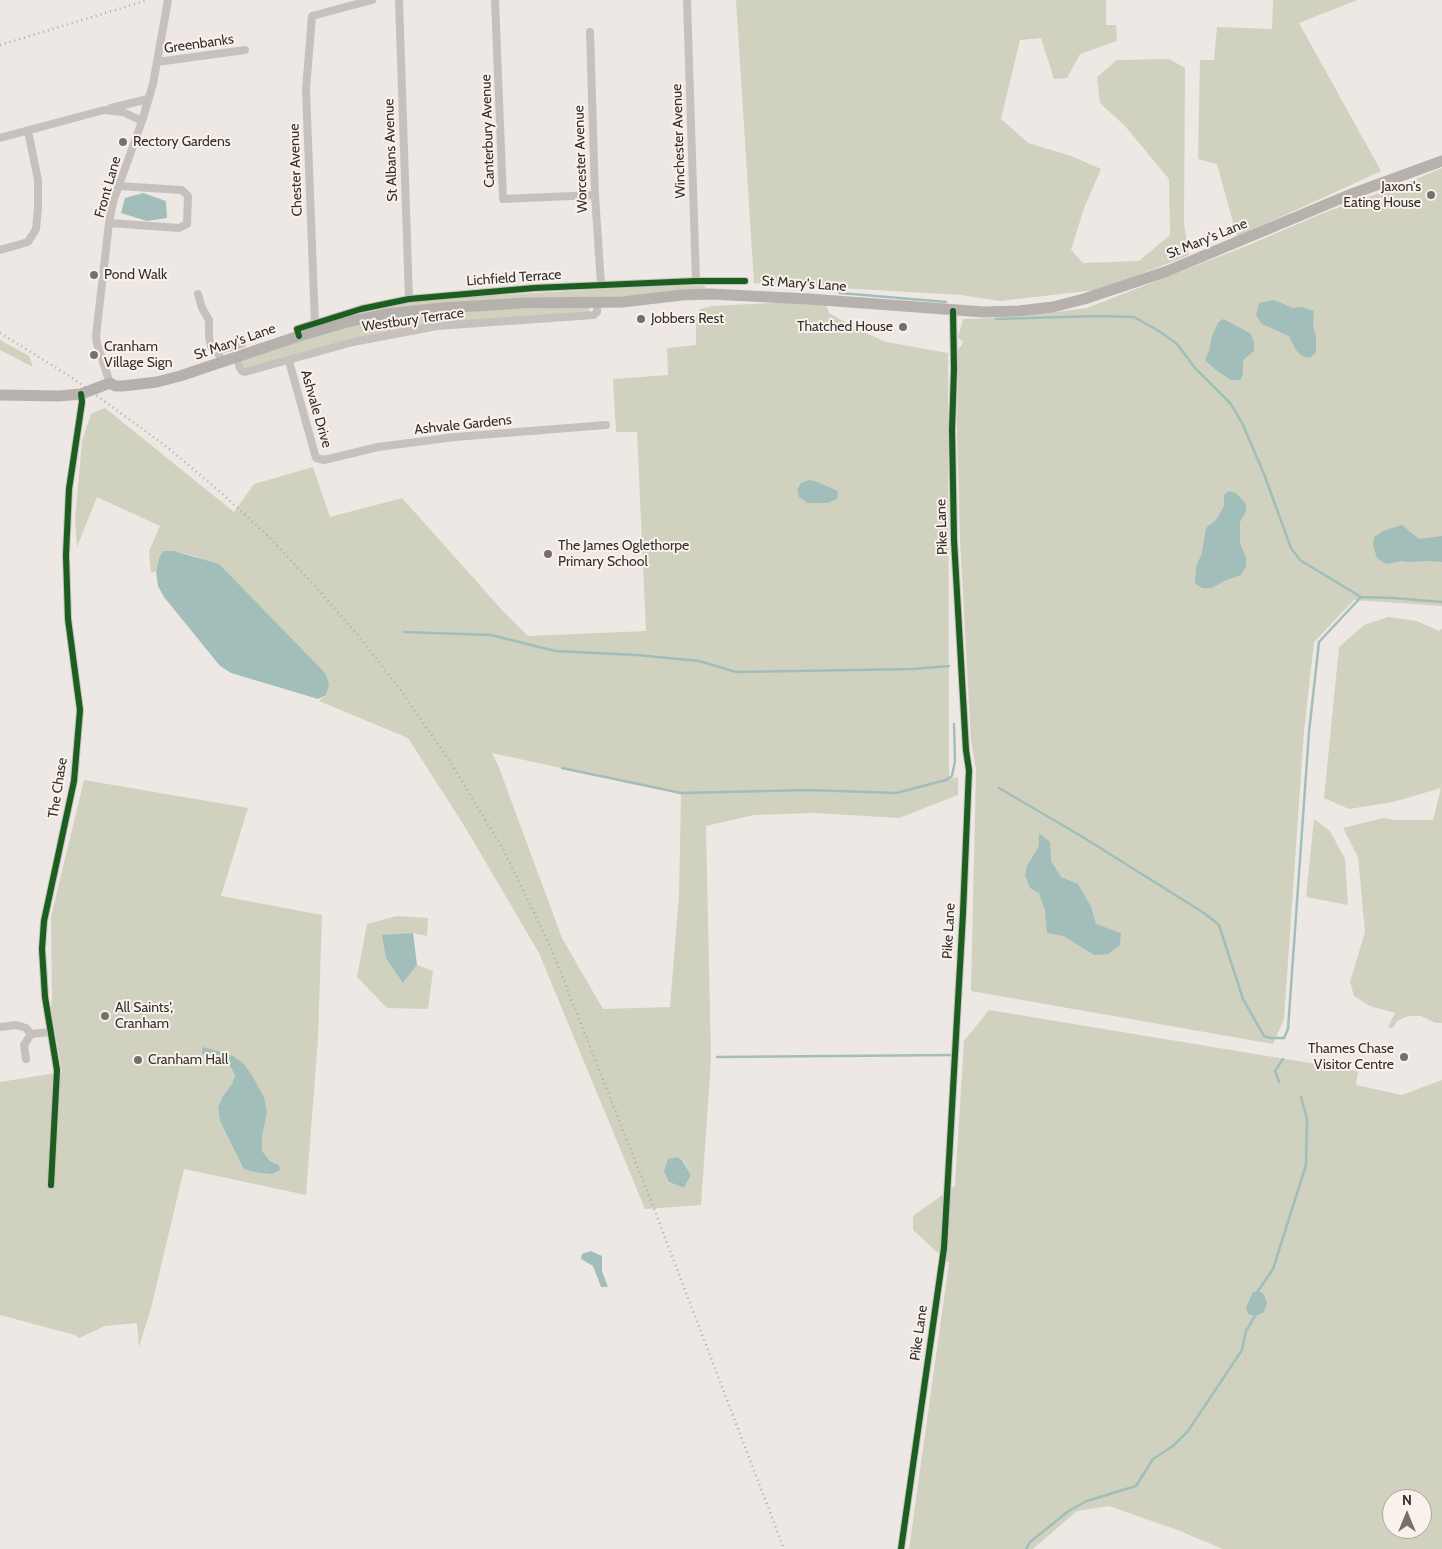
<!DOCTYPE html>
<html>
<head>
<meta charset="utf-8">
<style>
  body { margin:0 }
  #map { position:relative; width:1442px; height:1549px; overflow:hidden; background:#ede8e4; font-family:Cabin,sans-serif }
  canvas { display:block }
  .north { position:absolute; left:1382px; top:1489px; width:50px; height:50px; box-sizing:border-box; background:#f9f2ec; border:1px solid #aba49f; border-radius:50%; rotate:0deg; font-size:14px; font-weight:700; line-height:20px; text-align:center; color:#372e2b }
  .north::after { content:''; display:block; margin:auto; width:18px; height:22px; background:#776f6c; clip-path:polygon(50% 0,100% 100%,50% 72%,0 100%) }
</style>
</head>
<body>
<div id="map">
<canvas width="1442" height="1549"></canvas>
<div class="north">N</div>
</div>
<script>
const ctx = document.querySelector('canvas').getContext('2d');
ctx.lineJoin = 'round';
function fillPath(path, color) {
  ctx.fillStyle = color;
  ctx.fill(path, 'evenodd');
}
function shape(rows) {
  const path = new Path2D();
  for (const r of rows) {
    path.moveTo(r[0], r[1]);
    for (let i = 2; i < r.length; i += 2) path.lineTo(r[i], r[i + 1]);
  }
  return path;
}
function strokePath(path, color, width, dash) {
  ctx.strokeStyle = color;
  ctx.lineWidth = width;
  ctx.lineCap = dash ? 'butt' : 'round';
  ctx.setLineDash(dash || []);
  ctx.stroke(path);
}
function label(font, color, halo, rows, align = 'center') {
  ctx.font = font + ' Cabin,sans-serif';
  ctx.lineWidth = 4;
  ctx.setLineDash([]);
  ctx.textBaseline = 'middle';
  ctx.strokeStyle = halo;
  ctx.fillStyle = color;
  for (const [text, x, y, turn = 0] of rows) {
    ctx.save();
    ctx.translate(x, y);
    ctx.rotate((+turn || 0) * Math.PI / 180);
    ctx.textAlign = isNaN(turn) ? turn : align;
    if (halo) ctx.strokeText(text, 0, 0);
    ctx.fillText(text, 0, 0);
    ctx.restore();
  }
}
fillPath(shape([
  [736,0,1106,0,1106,25,1116,25,1117,41,1080,54,1067,78,1054,79,1041,38,1020,40,1001,119,1028,143,1071,156,1101,169,1084,208,1071,250,1083,263,1139,261,1170,235,1169,179,1125,126,1100,103,1097,77,1117,60,1169,59,1185,68,1184,224,1189,255,1104,289,1000,301,961,295,754,283],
  [1273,0,1357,0,1299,23,1381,171,1237,237,1217,164,1198,159,1200,60,1214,60,1217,27,1272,29],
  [1442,168,1442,606,1354,600,1314,642,1304,731,1284,1019,1273,1044,971,991,976,769,971,741,960,540,957,431,958,349,961,346,963,342,958,337,963,319,1018,317,1087,308,1244,247,1326,212,1407,183],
  [703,285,706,287,705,289,599,299,452,303,382,309,382,307,395,304,449,298,620,288],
  [793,302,826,304,829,313,857,329,886,342,948,353,949,779,958,777,958,795,899,818,814,813,754,815,706,826,711,1060,701,1205,645,1209,539,953,465,827,408,738,319,701,326,695,328,685,326,674,198,557,174,551,163,551,159,558,156,571,151,573,149,551,160,526,97,497,77,547,75,520,82,441,91,414,105,408,234,512,254,484,313,467,330,517,402,498,503,611,528,636,646,631,637,432,616,432,613,379,668,375,667,348,696,345,696,325,694,321,700,309,712,306],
  [492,753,681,794,679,896,670,1007,603,1009,562,938,498,765],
  [678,1157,683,1160,691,1175,684,1188,669,1182],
  [588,307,590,308,588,313,435,324,250,369,244,367,242,362,245,357,307,337,393,317,444,311],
  [0,340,29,356,33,367,0,350],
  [1388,617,1417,621,1439,631,1442,629,1442,1023,1436,1023,1421,1016,1408,1016,1397,1021,1393,1028,1388,1027,1395,1013,1370,1006,1354,996,1350,982,1365,932,1358,857,1343,828,1383,818,1396,820,1433,820,1441,788,1393,802,1349,809,1324,798,1339,647,1364,625],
  [84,780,248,808,221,896,322,915,318,1039,306,1195,184,1169,151,1308,139,1347,137,1323,105,1326,79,1338,75,1335,0,1315,0,1082,62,1072,51,1009,52,998,51,917],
  [204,1047,244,1064,252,1075,264,1097,267,1112,262,1137,262,1151,270,1161,279,1165,254,1172,244,1168,220,1121,218,1108,223,1096,232,1084,235,1075,230,1066,222,1057,215,1052,208,1054],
  [1314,819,1330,831,1345,859,1348,905,1306,897],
  [397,916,428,918,427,936,413,933,403,983,417,965,433,971,428,1009,387,1008,357,977,367,924],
  [989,1010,1358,1071,1356,1085,1402,1095,1442,1080,1442,1549,1223,1549,1180,1531,1109,1506,1077,1511,1033,1549,909,1549,949,1263,913,1230,913,1216,955,1186,964,1041],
  [1392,1499,1422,1499,1422,1529,1392,1529]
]), '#d0d1bf');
fillPath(shape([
  [143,193,166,201,167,218,147,221,121,213,125,198],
  [1274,300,1293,308,1302,307,1314,311,1313,325,1316,337,1316,352,1310,358,1302,356,1296,350,1289,336,1262,324,1256,315,1259,303],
  [1223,319,1250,333,1254,342,1254,351,1243,360,1243,374,1240,380,1231,380,1216,370,1205,360,1209,351,1212,336,1218,323],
  [809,480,815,481,838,491,837,499,827,503,808,503,799,497,797,490,801,483],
  [1229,491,1236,493,1246,504,1246,511,1240,522,1240,543,1246,558,1246,566,1241,575,1224,581,1212,588,1202,588,1195,583,1196,567,1202,553,1206,528,1216,520,1224,506,1224,495],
  [1402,525,1419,539,1442,536,1442,562,1427,561,1408,562,1402,561,1386,564,1377,558,1373,545,1374,537,1383,531],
  [163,551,174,551,219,564,326,674,329,685,326,695,318,699,231,673,220,666,164,597,158,586,156,571,159,558],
  [1039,833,1050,842,1051,861,1061,877,1078,884,1091,907,1096,924,1121,933,1120,945,1108,954,1094,955,1064,936,1047,933,1045,910,1039,893,1030,888,1025,875,1027,866,1039,846],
  [413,933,417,965,403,983,386,958,382,935],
  [204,1047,233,1056,244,1064,252,1075,264,1097,267,1112,262,1137,262,1151,270,1161,279,1165,280,1170,271,1174,254,1172,244,1169,220,1121,218,1107,223,1096,232,1084,235,1075,230,1066,215,1053,202,1054,202,1049],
  [678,1157,682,1160,691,1175,684,1188,669,1182,664,1171,668,1159],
  [591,1251,602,1256,602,1271,608,1287,601,1287,593,1266,581,1259,582,1254],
  [1258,1291,1263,1293,1267,1303,1264,1312,1255,1316,1248,1314,1246,1308,1253,1292]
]), '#a1bebb');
strokePath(shape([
  [831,285,840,293,946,302],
  [996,319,1097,316,1134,317,1159,331,1177,344,1195,368,1231,404,1243,425,1264,474,1291,548,1300,560,1361,597,1394,598,1442,602],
  [404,632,491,635,555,651,637,655,699,661,736,672,913,669,949,666],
  [562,768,681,793,809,790,896,793,946,780,952,776,955,761,954,724],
  [999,788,1081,836,1204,913,1219,925,1243,999,1264,1036,1270,1038,1284,1038,1288,1029,1309,732,1319,642,1361,597],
  [717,1057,953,1055],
  [1279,1082,1275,1071,1283,1059],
  [1258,1291,1273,1269,1306,1165,1307,1119,1301,1097],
  [1026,1549,1030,1542,1070,1510,1087,1501,1136,1486,1153,1459,1173,1446,1188,1431,1242,1350,1246,1331,1255,1316]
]), '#a1bebb', 2.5);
strokePath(shape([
  [399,0,409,299],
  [495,0,503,199,595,195],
  [687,0,696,281],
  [590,32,595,195,601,285],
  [157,62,245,50],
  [111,108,148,99],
  [0,138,104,110,123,112,142,121],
  [109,223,179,228,187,224,188,196,182,190,119,186],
  [0,250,28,242,36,229,38,208,38,180,28,131],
  [198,294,202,308,209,320,209,337,211,347,216,350,223,362],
  [315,324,306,89,312,16,372,0],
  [299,336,297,329,361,309,409,299,534,288,696,281,745,281],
  [217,351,242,344],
  [236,357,240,368,242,371,245,372,353,342,437,326,594,315,597,312,597,303],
  [289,361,316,458,324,460,378,447,455,437,606,425],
  [110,383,97,344,96,336,109,223,113,202,142,121,153,84,168,0],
  [0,1027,16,1025,26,1028,31,1034,50,1032],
  [26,1059,24,1045,31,1034],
  [51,1185,57,1070,45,997,42,949,44,921,74,781,80,710,68,619,66,555,69,489,82,402,81,394],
  [901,1549,944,1248,963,913,969,770,966,750,954,540,952,430,954,369,953,311]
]), '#c7c1bd', 8);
strokePath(shape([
  [0,395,59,396,81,394,110,383,115,386,123,386,157,382,180,376,299,336,347,322,386,314,441,308,525,303,622,302,682,295,711,294,809,299,984,312,1019,311,1053,307,1084,299,1165,272,1349,195,1442,161]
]), '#b7b1ad', 11);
strokePath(shape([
  [0,45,148,0],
  [0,333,71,377,162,443,217,489,268,536,315,586,358,635,399,688,449,760,503,849,551,948,651,1201,784,1549]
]), '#afaaa7', 2.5, [1, 4]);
strokePath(shape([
  [299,336,297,329,361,309,409,299,534,288,696,281,745,281],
  [51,1185,57,1070,45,997,42,949,44,921,74,781,80,710,68,619,66,555,69,489,82,402,81,394],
  [901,1549,944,1248,963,913,969,770,966,750,954,540,952,430,954,369,953,311]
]), '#1b5e20', 6);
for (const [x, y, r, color] of [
  [123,142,5,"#776f6c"],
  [1431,195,5,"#776f6c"],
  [94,275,5,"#776f6c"],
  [641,319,5,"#776f6c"],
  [903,327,5,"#776f6c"],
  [94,355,5,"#776f6c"],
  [548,554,5,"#776f6c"],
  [105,1016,5,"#776f6c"],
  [1404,1057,5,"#776f6c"],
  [138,1060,5,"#776f6c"]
]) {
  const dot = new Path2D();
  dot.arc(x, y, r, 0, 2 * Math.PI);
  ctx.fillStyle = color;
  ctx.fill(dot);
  strokePath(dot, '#f9f2ec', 2);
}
label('14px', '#372e2b', '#f9f2ec', [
  ["Greenbanks",199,44,-8],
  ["Canterbury Avenue",488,131,-92],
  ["Winchester Avenue",679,141,-92],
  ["St Albans Avenue",391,150,-92],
  ["Worcester Avenue",581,159,-92],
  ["Chester Avenue",296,170,-92],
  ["Front Lane",108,187,-74],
  ["St Mary's Lane",1207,239,-22],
  ["Lichfield Terrace",514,278,-4],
  ["St Mary's Lane",804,284,4],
  ["Westbury Terrace",413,320,-8],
  ["St Mary's Lane",235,342,-19],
  ["Ashvale Drive",316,409,74],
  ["Ashvale Gardens",463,425,-6],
  ["Pike Lane",942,527,-92],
  ["The Chase",58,788,-81],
  ["Pike Lane",949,931,-87],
  ["Pike Lane",919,1333,-82]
]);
label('14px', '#372e2b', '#f9f2ec', [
  ["Rectory Gardens",133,142],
  ["Jaxon's",1421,187,"right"],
  ["Eating House",1421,203,"right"],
  ["Pond Walk",104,275],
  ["Jobbers Rest",651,319],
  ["Thatched House",893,327,"right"],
  ["Cranham",104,347],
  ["Village Sign",104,363],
  ["The James Oglethorpe",558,546],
  ["Primary School",558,562],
  ["All Saints',",115,1008],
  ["Cranham",115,1024],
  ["Thames Chase",1394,1049,"right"],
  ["Visitor Centre",1394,1065,"right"],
  ["Cranham Hall",148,1060]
], 'left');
</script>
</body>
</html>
